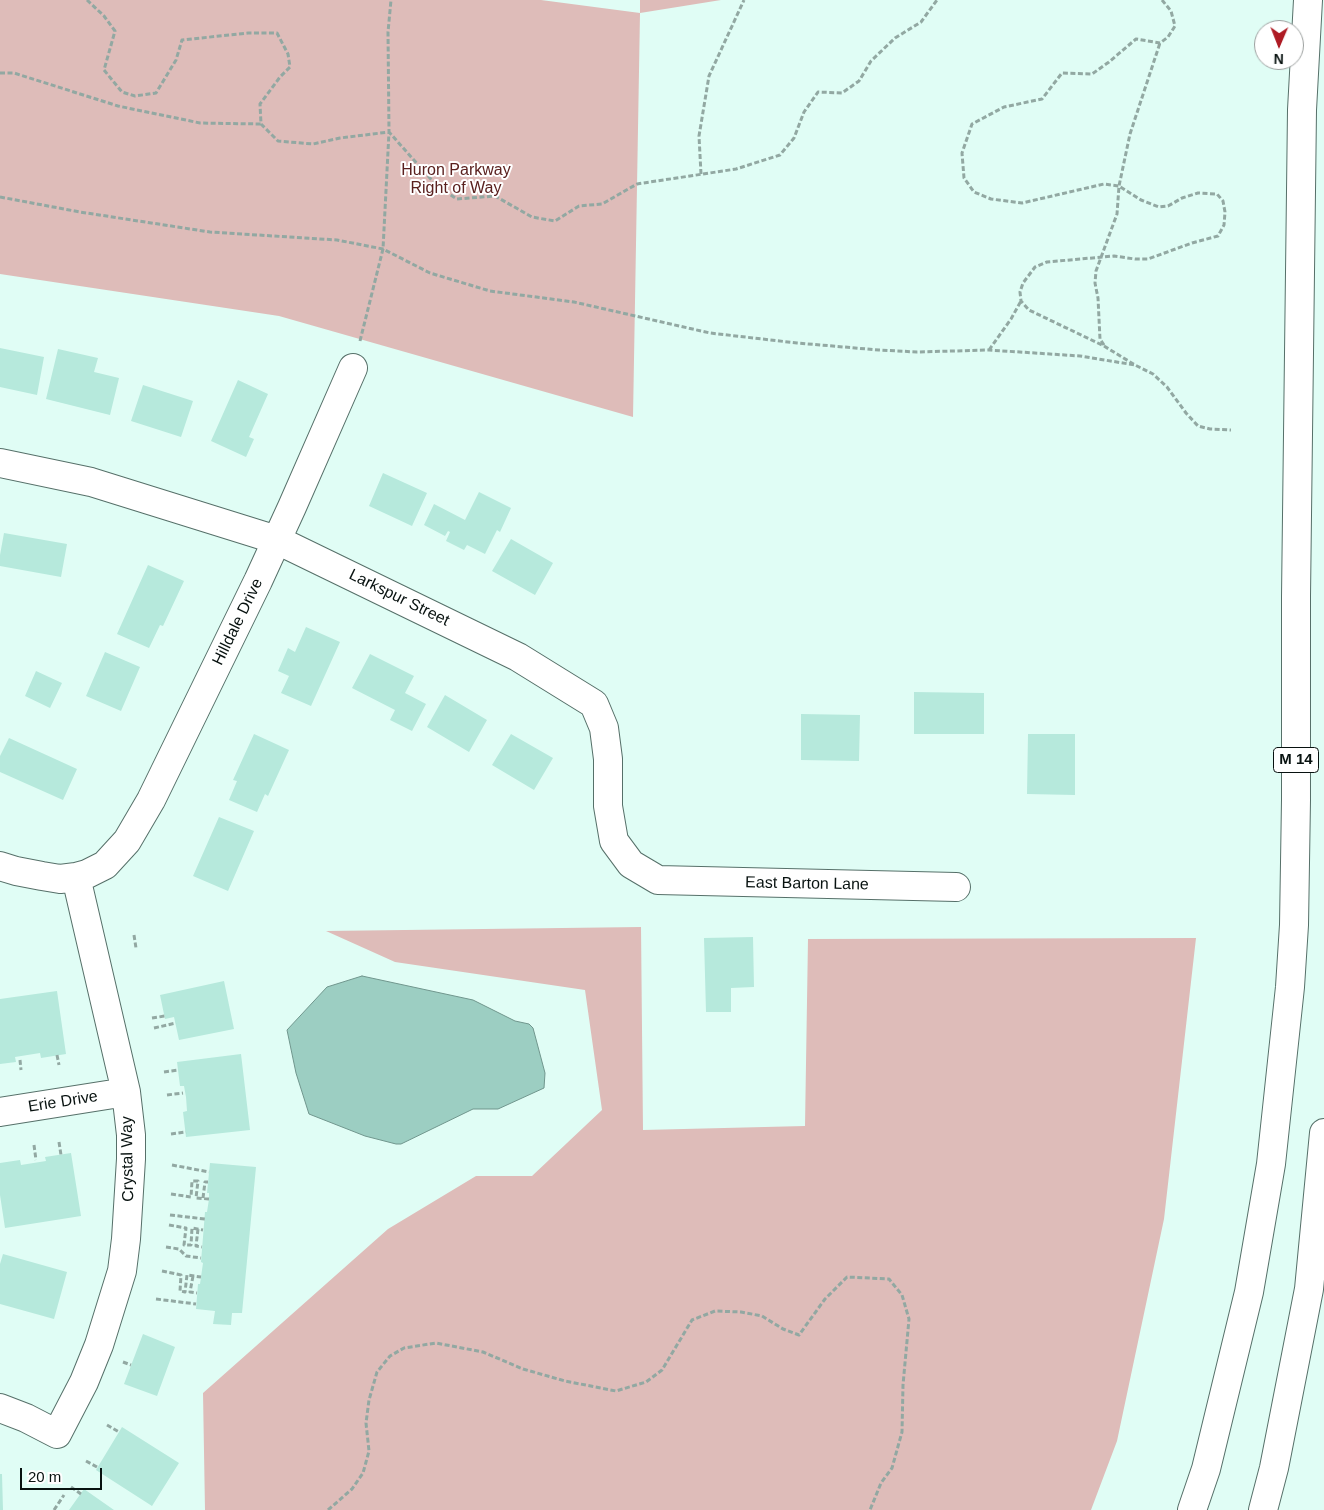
<!DOCTYPE html>
<html>
<head>
<meta charset="utf-8">
<style>
  body { margin:0 }
  #map { position:relative; width:1324px; height:1510px; overflow:hidden; background:#e0fdf5; font-family:Helvetica,sans-serif }
  canvas { display:block }
  .north { position:absolute; left:1254px; top:20px; width:50px; height:50px; box-sizing:border-box; background:#fff; border:1px solid #9ca09f; border-radius:50%; rotate:181deg; font-size:14px; font-weight:700; line-height:20px; text-align:center; color:#081210 }
  .north::after { content:''; display:block; margin:auto; width:18px; height:22px; background:#ae1b24; clip-path:polygon(50% 0,100% 100%,50% 72%,0 100%) }
  .scale { position:absolute; left:20px; top:1468px; width:82px; height:22px; box-sizing:border-box; border:2px solid #081210; border-top:0; padding-left:6px; font-size:15px; line-height:18px; white-space:nowrap; color:#081210; -webkit-text-stroke:4px #fff; paint-order:stroke }
</style>
</head>
<body>
<div id="map">
<canvas width="1324" height="1510"></canvas>
<div class="north">N</div>
<div class="scale">20 m</div>
</div>
<script>
const ctx = document.querySelector('canvas').getContext('2d');
ctx.lineJoin = 'round';
function fillPath(path, color) {
  ctx.fillStyle = color;
  ctx.fill(path, 'evenodd');
}
function shape(rows) {
  const path = new Path2D();
  for (const r of rows) {
    path.moveTo(r[0], r[1]);
    for (let i = 2; i < r.length; i += 2) path.lineTo(r[i], r[i + 1]);
  }
  return path;
}
function strokePath(path, color, width, dash) {
  ctx.strokeStyle = color;
  ctx.lineWidth = width;
  ctx.lineCap = dash ? 'butt' : 'round';
  ctx.setLineDash(dash || []);
  ctx.stroke(path);
}
function label(font, color, halo, rows, align = 'center') {
  ctx.font = font + ' Helvetica,sans-serif';
  ctx.lineWidth = 4;
  ctx.setLineDash([]);
  ctx.textBaseline = 'middle';
  ctx.strokeStyle = halo;
  ctx.fillStyle = color;
  for (const [text, x, y, turn = 0] of rows) {
    ctx.save();
    ctx.translate(x, y);
    ctx.rotate((+turn || 0) * Math.PI / 180);
    ctx.textAlign = isNaN(turn) ? turn : align;
    if (halo) ctx.strokeText(text, 0, 0);
    ctx.fillText(text, 0, 0);
    ctx.restore();
  }
}
fillPath(shape([
  [0,0,541,0,640,13,640,0,721,0,640,13,633,417,279,316,0,274],
  [641,927,643,1130,805,1126,808,939,1196,938,1164,1219,1117,1441,1091,1510,205,1510,203,1393,388,1229,476,1176,532,1176,602,1110,585,990,395,962,326,931]
]), '#debcb9');
const water = shape([
  [362,976,473,1000,515,1021,529,1024,533,1028,545,1073,544,1088,498,1109,473,1109,401,1144,396,1144,365,1136,309,1114,296,1073,287,1030,327,987,362,976]
]);
fillPath(water, '#9ccec2');
strokePath(water, '#70968d', 1);
fillPath(shape([
  [0,348,44,357,37,395,0,387],
  [58,349,98,358,94,372,119,378,110,415,46,399],
  [238,380,268,394,249,437,254,439,246,457,211,441],
  [143,385,193,401,181,437,131,421],
  [383,473,427,493,412,526,369,506],
  [479,492,511,508,500,532,497,530,485,554,467,545,464,550,446,541,450,532,448,531,445,536,424,525,434,504,465,520],
  [4,533,67,544,61,577,0,566,0,555],
  [511,539,553,563,535,595,492,571],
  [148,565,184,581,163,626,160,625,149,648,117,634],
  [306,627,340,642,311,706,281,693,289,676,278,671,288,648,295,652],
  [105,652,140,667,121,711,86,696],
  [370,654,414,676,405,693,426,704,412,731,390,720,395,710,352,688],
  [36,671,62,683,50,708,25,696],
  [914,692,984,693,984,734,914,734],
  [445,695,487,720,469,752,427,727],
  [801,714,860,715,859,761,801,760],
  [254,734,289,750,268,796,265,794,257,812,229,800,237,781,233,780],
  [511,734,553,758,534,790,492,765],
  [1028,734,1075,734,1075,795,1027,794],
  [9,738,77,769,63,800,0,772,0,756],
  [219,817,254,831,228,891,193,876],
  [753,937,754,987,731,988,731,1012,706,1012,704,938],
  [224,981,234,1029,179,1040,174,1017,165,1019,160,995],
  [57,991,66,1054,41,1058,40,1053,15,1057,16,1062,0,1064,0,999],
  [241,1054,250,1130,186,1137,183,1112,187,1111,186,1097,184,1086,180,1086,177,1062],
  [71,1153,81,1216,5,1228,0,1195,0,1163,20,1160,21,1165,46,1161,45,1157],
  [210,1163,256,1167,242,1313,232,1313,231,1325,213,1324,215,1311,196,1309,198,1284,200,1284,203,1263,201,1262,205,1212,207,1212,209,1199,209,1193,207,1193],
  [3,1254,67,1272,54,1319,0,1304,0,1264],
  [143,1334,175,1347,157,1396,124,1384],
  [122,1427,179,1463,152,1506,96,1470],
  [0,1474,2,1474,3,1510,0,1510],
  [84,1489,114,1510,69,1510]
]), '#b6e9dc');
const minor = shape([
  [0,463,91,482,277,540,518,657,594,704,604,728,608,759,608,806,614,841,631,864,658,880,956,887],
  [0,866,16,871,42,876,60,879,76,877,87,874,105,865,127,841,151,800,258,581,292,507,353,368],
  [0,1112,126,1092],
  [0,1408,26,1418,57,1434,84,1382,99,1345,122,1271,126,1239,131,1159,131,1135,126,1092,76,877]
]);
const highway = shape([
  [1192,1510,1206,1469,1249,1292,1271,1164,1290,987,1294,925,1296,800,1296,596,1302,110,1308,0],
  [1263,1510,1274,1468,1309,1289,1324,1133]
]);
strokePath(minor, '#567069', 30);
strokePath(highway, '#567069', 30);
strokePath(shape([
  [87,0,104,16,115,31,104,70,122,92,135,96,156,93,176,60,182,40,248,33,277,33,288,54,290,67,280,77,260,104,261,124,278,141,313,144,340,138,389,132,437,186,457,199,495,196,532,217,555,221,579,206,602,204,637,184,736,169,780,155,794,138,804,112,818,92,842,93,859,81,871,61,895,38,921,22,937,0],
  [1162,0,1171,11,1175,26,1168,37,1160,43,1136,39,1109,62,1092,74,1062,73,1042,99,1004,107,972,124,962,153,964,178,974,192,991,199,1022,203,1104,184,1119,186,1141,200,1159,207,1168,206,1182,198,1198,193,1217,194,1223,201,1225,212,1224,225,1218,236,1192,243,1148,259,1135,259,1114,256,1047,262,1035,267,1023,283,1020,292,1021,301,1029,310,1104,346,1135,365,1153,374,1167,387,1186,413,1198,426,1210,429,1231,430],
  [0,73,14,73,118,106,200,123,261,124],
  [701,174,699,136,709,76,744,0],
  [0,197,80,212,210,232,337,240,383,249,430,273,490,291,574,302,710,333,797,343,879,350,917,352,989,350,1080,356,1135,365],
  [360,341,383,249,389,132,388,32,391,0],
  [1104,345,1100,339,1098,298,1095,283,1096,271,1117,214,1119,186,1130,134,1160,43],
  [989,350,1011,319,1021,301],
  [134,935,136,948],
  [152,1018,165,1016],
  [154,1028,176,1023],
  [57,1055,59,1065],
  [20,1060,21,1070],
  [164,1072,178,1070],
  [167,1095,183,1093],
  [171,1134,186,1132],
  [59,1142,61,1155],
  [34,1145,36,1160],
  [172,1165,209,1172],
  [171,1194,191,1197,192,1181,198,1181,196,1198,209,1199],
  [203,1198,205,1182,208,1182],
  [170,1215,205,1219],
  [169,1225,186,1228,184,1245,191,1245,192,1228,203,1230],
  [198,1229,196,1246,202,1247],
  [166,1247,179,1249,186,1256,201,1258],
  [162,1271,181,1275,180,1291,185,1292,187,1275,201,1277],
  [193,1276,190,1292,197,1293],
  [156,1299,196,1304],
  [123,1362,131,1365],
  [107,1425,119,1432],
  [86,1461,97,1467],
  [71,1487,81,1494],
  [54,1510,64,1495],
  [328,1510,352,1489,363,1473,369,1451,366,1423,369,1400,377,1372,390,1356,404,1348,436,1343,483,1352,523,1369,565,1381,616,1391,646,1382,662,1370,692,1320,715,1311,741,1312,762,1316,783,1329,799,1335,825,1299,847,1277,889,1279,902,1295,909,1319,903,1385,902,1432,892,1468,881,1483,870,1510]
]), '#92a8a2', 3, [5, 2.5]);
strokePath(minor, '#fff', 28);
strokePath(highway, '#fff', 28);
for (const [x, y, w] of [
  [1296,760,45]
]) {
  const box = new Path2D();
  box.roundRect(x - w / 2, y - 12.5, w, 25, 4);
  ctx.fillStyle = '#fff';
  ctx.fill(box);
  strokePath(box, '#081210', 1);
}
label('bold 15px', '#081210', null, [
  ["M 14",1296,760]
]);
label('16px', '#5a211f', '#fff', [
  ["Huron Parkway",456,171],
  ["Right of Way",456,189]
]);
label('16px', '#081210', '#fff', [
  ["Larkspur Street",399,598,26],
  ["Hilldale Drive",238,622,-64],
  ["East Barton Lane",807,884,1],
  ["Erie Drive",63,1102,-9],
  ["Crystal Way",128,1159,-91]
]);
</script>
</body>
</html>
